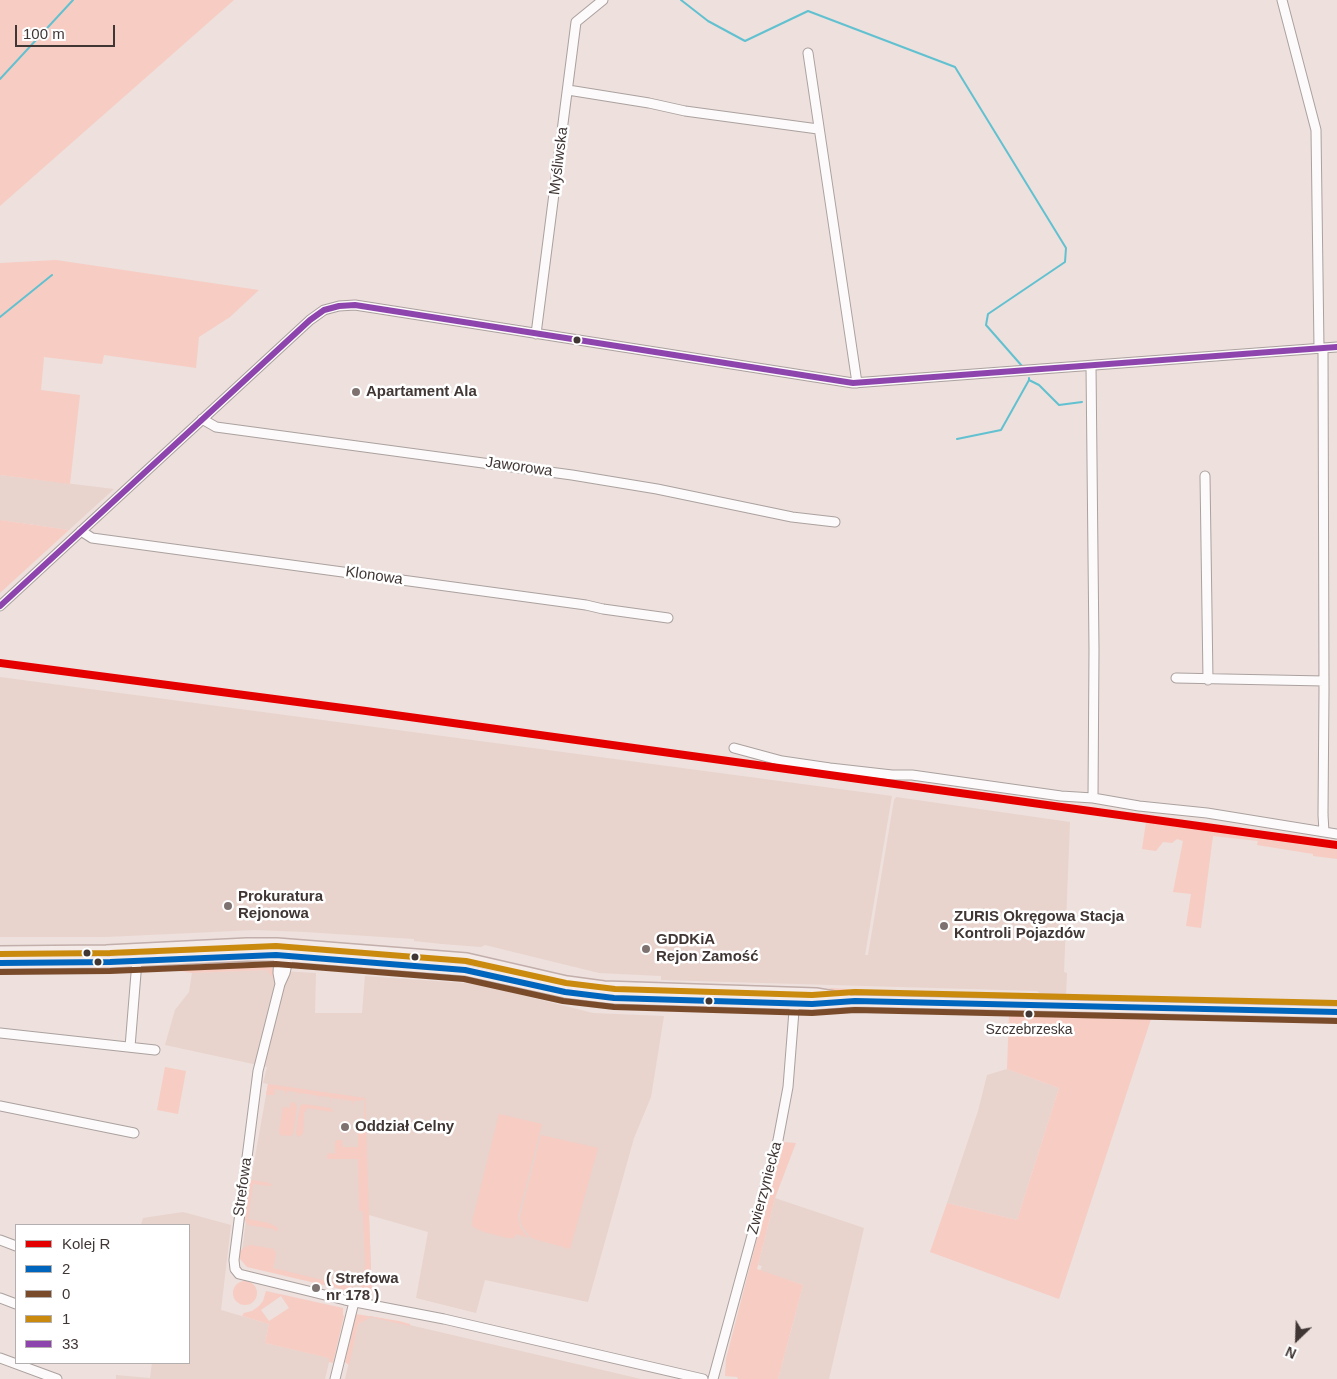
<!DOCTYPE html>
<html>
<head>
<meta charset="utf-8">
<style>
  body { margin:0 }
  #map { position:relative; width:1337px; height:1379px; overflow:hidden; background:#ede0dd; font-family:Helvetica,sans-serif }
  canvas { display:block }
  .legend { position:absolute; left:15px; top:1224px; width:175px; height:140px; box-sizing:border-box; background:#fff; border:1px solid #b3afae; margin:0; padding:6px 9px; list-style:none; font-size:15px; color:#403735 }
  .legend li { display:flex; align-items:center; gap:10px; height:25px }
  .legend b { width:25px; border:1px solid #b3afae }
  .north { position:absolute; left:1272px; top:1314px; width:50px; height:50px; -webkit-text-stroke:4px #fff; paint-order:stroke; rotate:204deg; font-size:14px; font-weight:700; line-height:20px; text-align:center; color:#403735 }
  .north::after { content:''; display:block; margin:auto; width:18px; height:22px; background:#403735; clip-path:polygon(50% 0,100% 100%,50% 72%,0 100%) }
  .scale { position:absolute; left:15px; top:25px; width:100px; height:22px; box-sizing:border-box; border:2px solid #403735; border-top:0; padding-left:6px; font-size:15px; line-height:18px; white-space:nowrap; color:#403735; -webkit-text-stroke:4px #fff; paint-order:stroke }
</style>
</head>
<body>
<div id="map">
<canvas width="1337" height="1379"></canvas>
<ul class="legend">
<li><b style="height:6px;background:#e50000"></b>Kolej R</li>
<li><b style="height:6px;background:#0065bd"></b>2</li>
<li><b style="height:6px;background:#7a4b2a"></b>0</li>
<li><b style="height:6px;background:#c98a0d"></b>1</li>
<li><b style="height:6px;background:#8e44ad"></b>33</li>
</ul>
<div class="north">N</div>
<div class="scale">100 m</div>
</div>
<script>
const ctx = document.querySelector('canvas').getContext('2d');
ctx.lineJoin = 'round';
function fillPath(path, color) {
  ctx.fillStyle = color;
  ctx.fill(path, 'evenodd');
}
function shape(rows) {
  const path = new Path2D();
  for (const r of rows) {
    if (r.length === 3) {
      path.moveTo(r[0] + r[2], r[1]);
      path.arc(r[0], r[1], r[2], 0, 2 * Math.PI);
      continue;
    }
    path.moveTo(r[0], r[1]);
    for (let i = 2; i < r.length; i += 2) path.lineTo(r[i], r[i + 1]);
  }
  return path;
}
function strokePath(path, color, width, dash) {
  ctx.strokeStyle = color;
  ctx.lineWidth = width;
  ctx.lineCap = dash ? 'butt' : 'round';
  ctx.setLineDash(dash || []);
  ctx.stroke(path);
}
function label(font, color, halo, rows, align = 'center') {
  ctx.font = font + ' Helvetica,sans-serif';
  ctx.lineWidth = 5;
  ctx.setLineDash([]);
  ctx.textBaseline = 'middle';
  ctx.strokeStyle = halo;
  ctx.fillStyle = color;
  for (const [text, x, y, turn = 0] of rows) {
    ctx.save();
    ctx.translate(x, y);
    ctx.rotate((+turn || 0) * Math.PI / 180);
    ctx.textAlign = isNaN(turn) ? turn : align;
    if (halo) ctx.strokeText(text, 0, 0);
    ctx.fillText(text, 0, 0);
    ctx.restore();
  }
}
fillPath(shape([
  [0,475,114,489,69,530,0,520],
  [0,677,892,796,865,955,868,955,894,800,896,797,1070,822,1064,972,1067,973,1066,995,1041,994,1037,991,661,980,661,976,599,973,485,945,481,947,442,944,414,941,414,939,305,932,255,930,106,937,0,937],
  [264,970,316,973,315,1013,362,1013,365,976,478,984,593,1013,664,1016,651,1097,634,1138,588,1302,485,1280,476,1313,416,1298,428,1232,369,1215,372,1295,322,1283,241,1259,252,1174,268,1084,263,1083,267,1067,165,1045,175,1010,189,992,192,973],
  [1007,1069,1059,1088,1017,1220,947,1203,978,1111,987,1075],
  [775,1198,864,1228,829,1379,778,1379,803,1285,760,1271,762,1266,758,1265],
  [183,1212,231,1225,221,1310,269,1324,265,1343,330,1358,325,1379,116,1379,116,1375,150,1378,152,1363,189,1363,189,1225,141,1225,143,1218],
  [371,1316,641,1379,345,1379,358,1324]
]), '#e9d3cd');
fillPath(shape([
  [0,0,234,0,0,206],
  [56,260,259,290,230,317,199,337,196,368,104,355,102,364,44,357,41,390,80,395,70,484,0,475,0,263],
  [0,520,69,530,0,593],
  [1146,822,1337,847,1337,859,1313,856,1313,854,1257,845,1258,841,1213,836,1201,928,1186,926,1191,894,1173,892,1183,841,1177,839,1172,843,1163,842,1156,851,1142,849],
  [254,965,269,966,275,969,274,979,267,970,192,973,180,971,180,968],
  [523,986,625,1003,627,1008,597,1006,553,999,523,991],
  [829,988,865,990,891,990,889,994,885,996,860,996,833,991],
  [1009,1015,1152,1016,1059,1299,930,1252,947,1203,1017,1220,1059,1088,1007,1069],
  [165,1067,186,1071,178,1114,157,1110],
  [268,1084,365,1098,372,1300,347,1295,345,1290,247,1267,240,1259,240,1251,245,1247,251,1245,274,1249,276,1254,273,1268,360,1289,365,1266,363,1211,359,1211,358,1159,327,1159,327,1155,329,1153,335,1154,335,1143,337,1140,342,1140,343,1147,358,1147,358,1121,364,1120,364,1100,353,1101,352,1106,352,1101,342,1099,341,1104,341,1099,331,1098,330,1102,330,1097,320,1096,318,1101,319,1096,309,1094,308,1099,308,1094,298,1093,297,1097,297,1092,287,1091,286,1096,285,1091,275,1089,274,1095,266,1095],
  [291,1102,295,1103,297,1107,293,1134,290,1136,280,1135,279,1132,283,1107,290,1108],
  [303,1104,331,1108,333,1112,307,1108,304,1113,303,1134,298,1137,296,1133,300,1106],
  [499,1114,542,1124,518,1216,520,1227,528,1238,516,1234,514,1238,507,1238,484,1232,473,1227,472,1222],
  [541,1135,598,1148,570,1249,531,1238,522,1226,520,1217],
  [782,1142,796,1143,775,1198,757,1269,803,1285,778,1379,738,1379,737,1377,725,1376,726,1359],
  [252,1180,270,1183,272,1186,253,1184,248,1219,269,1223,278,1228,277,1231,274,1231,274,1229,248,1225,245,1221,249,1181],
  [245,1293,12],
  [266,1291,343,1308,343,1315,344,1316,333,1363,329,1362,329,1358,265,1343,269,1324,242,1316,244,1313,252,1311,259,1306,263,1301],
  [281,1296,289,1308,269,1321,261,1310],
  [356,1314,399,1321,410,1324,410,1326,371,1317,358,1324,349,1365,345,1362]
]), '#f7ccc3');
strokePath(shape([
  [681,0,708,21,745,41,808,11,955,67,1066,248,1065,262,988,314,986,325,1022,366],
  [0,79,73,0],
  [0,317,52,275],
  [1029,378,1029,380,1039,385,1059,405,1082,402],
  [957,439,1001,430,1029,380]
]), '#61c1d0', 2);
const minor = shape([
  [1282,0,1316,130,1319,348],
  [808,53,857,383],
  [568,90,649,103,685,111,818,129],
  [536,334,576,22,603,0],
  [1323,348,1324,690,1323,815,1324,832],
  [1091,366,1094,650,1093,798],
  [202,419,216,427,572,475,657,489,792,517,835,522],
  [1205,476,1208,680],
  [81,531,92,538,586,605,603,609,668,618],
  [0,606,310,320,324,310,339,306,355,305,853,383,1337,347],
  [1176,678,1324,681],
  [734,748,782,761,830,768,892,775,912,775,1061,796,1093,798,1139,806,1207,813,1337,834],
  [287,950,289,955,285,973,280,984,258,1071,234,1260,235,1269,239,1274,345,1300,444,1319,703,1379],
  [280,984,278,973,279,955,282,951],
  [0,1033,155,1050],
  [130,1047,137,961],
  [0,1106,134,1133],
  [0,1240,16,1246],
  [0,1298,16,1304],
  [0,1358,57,1379],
  [335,1379,354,1302],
  [713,1379,778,1140,788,1087,795,998]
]);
const major = shape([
  [0,952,106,951,247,944,277,944,467,959,567,982,604,987,816,994,846,999],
  [0,963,110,962,247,955,276,955,465,970,565,992,614,998,812,1004,855,1001,1337,1012]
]);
strokePath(minor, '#aba19f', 11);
strokePath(major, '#c2aeaa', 14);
strokePath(minor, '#fcfafa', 9);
strokePath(major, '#f4eae8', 11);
strokePath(shape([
  [0,963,110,962,276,955,465,970,565,992,614,998,812,1004,855,1001,1337,1012]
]), '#0065bd', 6);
strokePath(shape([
  [0,972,110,971,276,964,464,979,563,1001,614,1007,812,1013,855,1010,1337,1021]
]), '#7a4b2a', 6);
strokePath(shape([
  [0,954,110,953,276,946,466,961,566,983,615,989,812,995,855,992,1337,1003]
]), '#c98a0d', 6);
strokePath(shape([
  [0,606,310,320,324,310,339,306,355,305,853,383,1337,347]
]), '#8e44ad', 6);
strokePath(shape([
  [0,663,366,711,1337,845]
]), '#e50000', 8);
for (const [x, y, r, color] of [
  [577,340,4.5,"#403735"],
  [356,392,5,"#7d7270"],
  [228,906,5,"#7d7270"],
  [944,926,5,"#7d7270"],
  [646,949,5,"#7d7270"],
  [87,953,4.5,"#403735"],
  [415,957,4.5,"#403735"],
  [98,962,4.5,"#403735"],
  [709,1001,4.5,"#403735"],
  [1029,1014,4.5,"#403735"],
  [345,1127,5,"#7d7270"],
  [316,1288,5,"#7d7270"]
]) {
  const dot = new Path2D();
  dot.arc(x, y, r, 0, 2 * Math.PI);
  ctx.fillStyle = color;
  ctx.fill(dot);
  strokePath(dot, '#fff', 2);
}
label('14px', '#403735', '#fff', [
  ["Szczebrzeska",1029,1030]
]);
label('15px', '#403735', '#fff', [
  ["Myśliwska",559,161,-83],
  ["Jaworowa",519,467,8],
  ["Klonowa",374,576,8],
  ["Strefowa",243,1187,-82],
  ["Zwierzyniecka",765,1188,-75]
]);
label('bold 15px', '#403735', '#fff', [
  ["Apartament Ala",366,392],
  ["Prokuratura",238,897],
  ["Rejonowa",238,914],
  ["ZURIS Okręgowa Stacja",954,917],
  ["Kontroli Pojazdów",954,934],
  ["GDDKiA",656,940],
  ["Rejon Zamość",656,957],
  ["Oddział Celny",355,1127],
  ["( Strefowa",326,1279],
  ["nr 178 )",326,1296]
], 'left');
</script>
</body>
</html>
